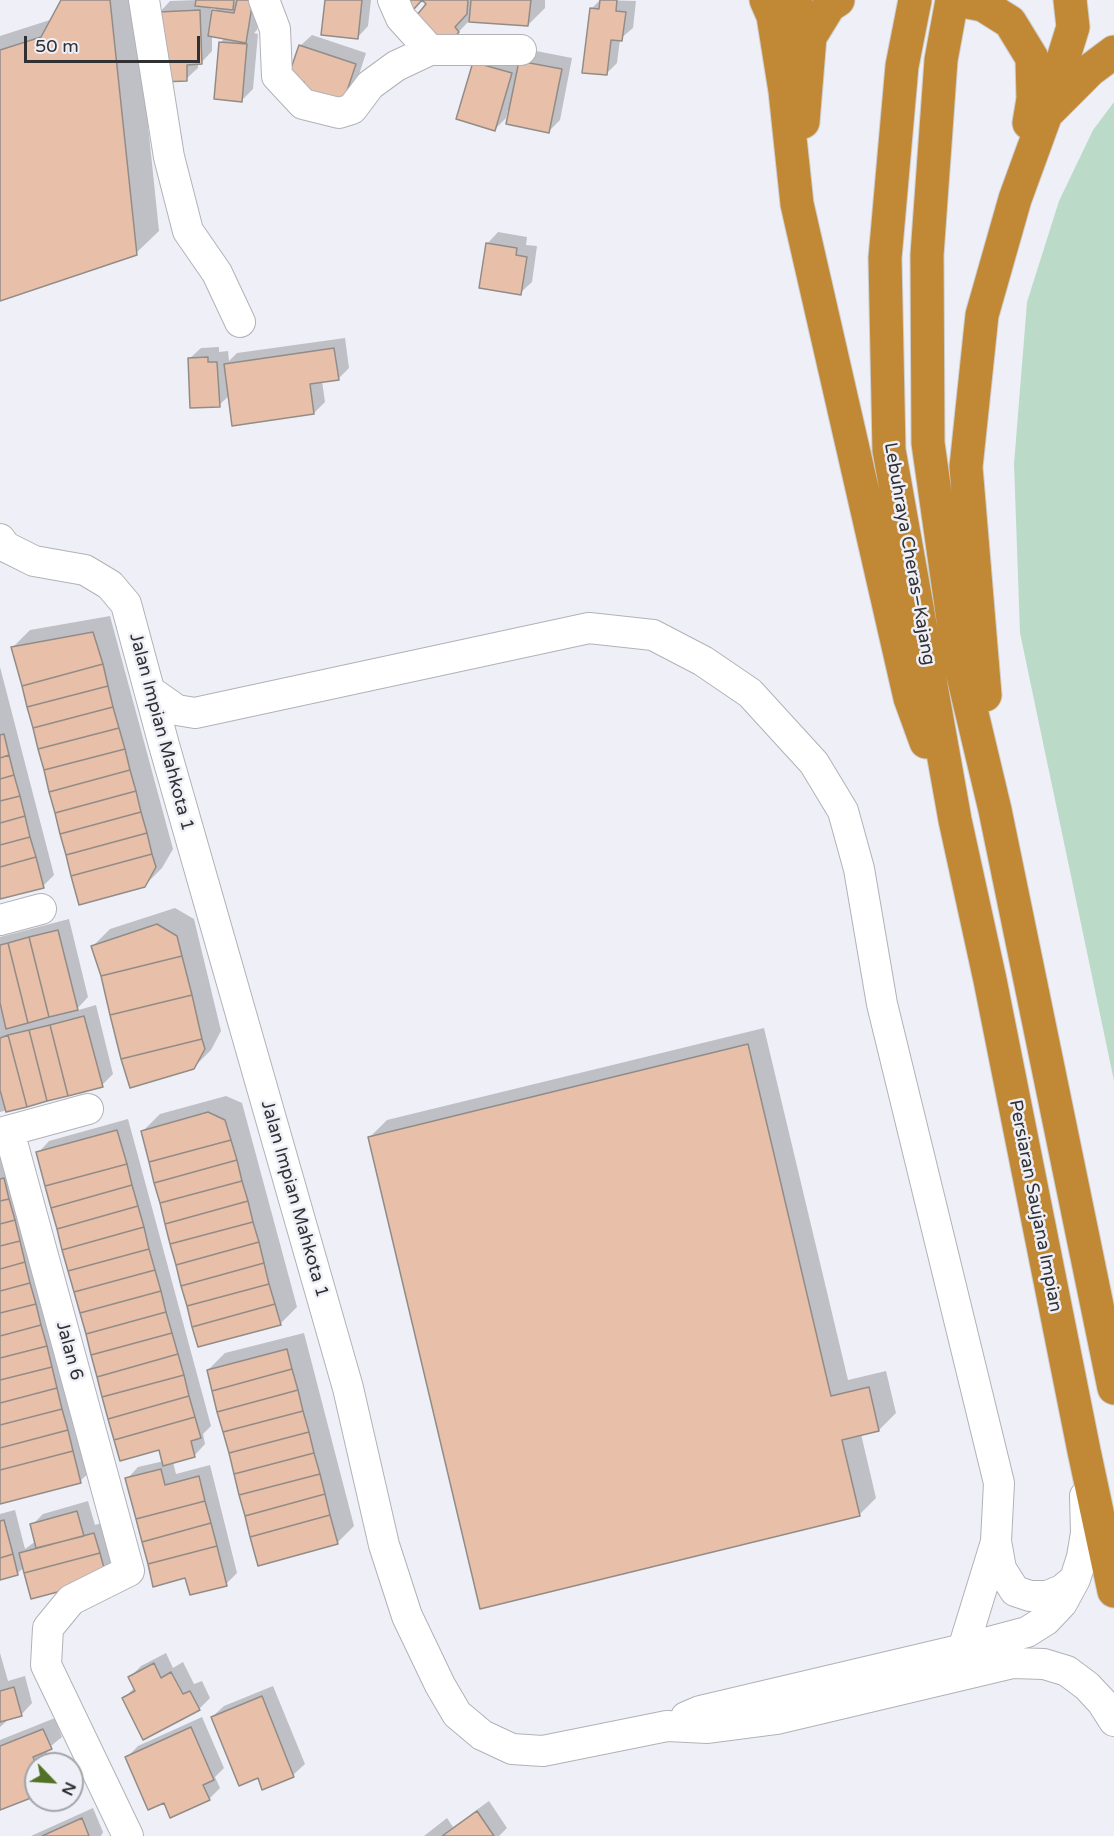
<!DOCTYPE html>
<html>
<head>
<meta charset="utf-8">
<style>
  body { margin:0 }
  #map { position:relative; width:1114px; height:1836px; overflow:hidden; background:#eff0f7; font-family:"Varela Round",sans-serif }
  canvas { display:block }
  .north { position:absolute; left:24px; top:1752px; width:60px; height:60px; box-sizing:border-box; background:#eff0f7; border:2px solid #a3a4a9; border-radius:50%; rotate:115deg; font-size:16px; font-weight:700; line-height:24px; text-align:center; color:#313134 }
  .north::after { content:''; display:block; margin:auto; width:21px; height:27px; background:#527126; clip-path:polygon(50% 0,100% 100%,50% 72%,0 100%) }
  .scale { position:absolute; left:24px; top:36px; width:176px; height:27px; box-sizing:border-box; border:3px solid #313134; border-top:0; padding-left:8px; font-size:18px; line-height:21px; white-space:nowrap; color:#313134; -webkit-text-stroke:4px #eff0f7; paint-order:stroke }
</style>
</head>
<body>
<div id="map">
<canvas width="1114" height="1836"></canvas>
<div class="north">N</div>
<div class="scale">50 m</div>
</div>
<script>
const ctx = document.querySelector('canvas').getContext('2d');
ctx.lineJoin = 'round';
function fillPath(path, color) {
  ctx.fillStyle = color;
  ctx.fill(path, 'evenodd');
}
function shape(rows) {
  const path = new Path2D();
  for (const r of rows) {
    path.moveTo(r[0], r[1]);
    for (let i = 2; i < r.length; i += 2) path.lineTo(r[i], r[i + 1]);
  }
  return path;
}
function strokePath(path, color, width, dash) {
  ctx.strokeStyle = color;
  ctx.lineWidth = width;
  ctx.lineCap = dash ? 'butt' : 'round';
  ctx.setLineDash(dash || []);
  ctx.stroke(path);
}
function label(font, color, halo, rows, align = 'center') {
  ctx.font = font + ' "Varela Round",sans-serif';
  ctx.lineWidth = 5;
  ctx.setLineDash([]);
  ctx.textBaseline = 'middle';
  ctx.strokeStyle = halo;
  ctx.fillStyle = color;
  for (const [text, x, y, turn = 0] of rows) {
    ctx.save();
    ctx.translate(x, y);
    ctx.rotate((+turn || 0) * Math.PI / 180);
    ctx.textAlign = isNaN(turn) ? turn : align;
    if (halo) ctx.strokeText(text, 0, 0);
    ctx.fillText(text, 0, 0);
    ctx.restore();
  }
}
fillPath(shape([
  [1114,102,1114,1081,1020,633,1014,464,1027,302,1059,201,1093,130]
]), '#bbdbc8');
fillPath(shape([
  [62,0,135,0,159,231,136,253,0,299,0,36,53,19],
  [198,0,262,0,257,30,254,33,258,34,253,89,242,100,220,43,225,38,212,35,212,51,201,63,198,63,198,68,186,79,159,13,170,1],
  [211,6,217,7,211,18],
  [326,0,371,0,368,26,357,38],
  [424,0,545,0,545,8,528,25,470,20,445,46,428,3],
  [600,0,636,1,633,28,620,39,617,63,606,74,591,9],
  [312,35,366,53,352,96,306,82,300,46],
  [531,50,572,58,560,120,549,131,508,110,506,118,495,129,474,62],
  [498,232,527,237,526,245,537,246,532,282,520,293,487,244],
  [345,338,349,368,338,379,322,381,325,402,314,413,230,395,219,405,189,359,201,348,219,347,219,352,228,351,229,361,237,353],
  [110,616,173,849,162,868,144,886,13,647,30,630],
  [0,667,54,875,43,886,0,898],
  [175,908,194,919,221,1031,211,1050,193,1068,103,976,93,946,110,929],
  [69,919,88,997,75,1011,96,1005,113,1074,102,1085,0,1112,0,937],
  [764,1028,848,1380,886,1371,896,1413,879,1430,861,1434,876,1498,859,1515,370,1137,387,1120],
  [226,1096,242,1103,297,1307,280,1324,143,1131,160,1114],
  [128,1119,211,1426,203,1434,205,1444,194,1456,173,1462,176,1474,210,1465,237,1573,226,1584,186,1576,127,1479,138,1467,164,1461,38,1153,49,1141],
  [0,1152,92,1470,80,1481,0,1501],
  [304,1333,354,1526,337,1543,208,1370,225,1353],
  [88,1501,95,1525,105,1522,117,1566,106,1577,24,1567,17,1574,0,1579,0,1514,15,1510,25,1549,36,1541,32,1525,43,1514],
  [0,1653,8,1681,25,1676,32,1703,21,1715,10,1718,0,1727],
  [166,1653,173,1668,183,1662,194,1684,202,1681,210,1698,199,1709,123,1699,135,1687,130,1677,141,1666],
  [273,1686,305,1764,293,1775,263,1788,259,1776,212,1717,224,1706],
  [202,1717,224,1768,215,1777,220,1788,209,1799,164,1801,127,1757,138,1746],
  [55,1718,62,1737,46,1750,51,1764,36,1764,36,1794,0,1808,0,1740],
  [489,1801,507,1828,499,1836,424,1836,447,1818,453,1827],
  [93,1808,103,1832,101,1836,31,1836]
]), '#0003');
const building = shape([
  [61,0,110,0,137,255,0,301,0,50,41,37,61,0],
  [196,0,234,0,233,10,195,6,196,0],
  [237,0,253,0,246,43,208,36,212,10,234,13,237,0],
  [325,0,362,0,358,39,321,35,325,0],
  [403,0,468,0,467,14,455,27,459,32,446,48,412,21,426,4,422,0,414,9,403,0],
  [471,0,531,0,528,26,469,22,471,0],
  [600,0,617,0,616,11,626,12,622,41,611,40,607,75,582,73,590,8,599,9,600,0],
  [200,10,202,64,187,65,187,81,160,82,158,12,200,10],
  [219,42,247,44,242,102,214,99,219,42],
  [299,45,356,64,341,109,300,96,304,82,288,77,299,45],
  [519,61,562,69,549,133,506,124,519,61],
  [473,62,512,73,495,131,456,119,473,62],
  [486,243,517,248,516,255,527,257,521,295,479,288,486,243],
  [334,348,339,380,310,384,314,414,232,426,224,364,334,348],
  [208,357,208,362,217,362,220,407,190,408,188,358,208,357],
  [93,632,103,664,22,686,11,647,93,632],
  [103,664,108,686,27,707,22,686,103,664],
  [108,686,113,707,33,728,27,707,108,686],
  [113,707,119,728,38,749,33,728,113,707],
  [119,728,125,749,44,770,38,749,119,728],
  [4,734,9,755,0,758,0,735,4,734],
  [125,749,130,770,49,792,44,770,125,749],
  [9,755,14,775,0,779,0,758,9,755],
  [130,770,136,791,55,813,49,792,130,770],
  [14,775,20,796,0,801,0,779,14,775],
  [136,791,141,812,60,834,55,813,136,791],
  [20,796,25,816,0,823,0,801,20,796],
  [141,812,147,833,66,855,60,834,141,812],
  [25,816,30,837,0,845,0,823,25,816],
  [147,833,152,854,71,876,66,855,147,833],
  [30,837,36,857,0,867,0,845,30,837],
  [152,854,156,867,145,887,79,905,71,876,152,854],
  [36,857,44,888,0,899,0,867,36,857],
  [157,924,177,936,182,956,101,976,91,946,157,924],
  [58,930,78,1010,49,1017,29,937,58,930],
  [29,937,49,1017,28,1023,8,943,29,937],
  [8,943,28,1023,6,1029,0,1003,0,945,8,943],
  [182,956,192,995,110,1015,101,976,182,956],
  [192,995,202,1039,121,1059,110,1015,192,995],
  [84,1016,103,1087,68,1096,50,1025,84,1016],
  [50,1025,68,1096,47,1101,29,1030,50,1025],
  [29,1030,47,1101,27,1107,8,1035,29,1030],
  [8,1035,27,1107,6,1112,0,1090,0,1038,8,1035],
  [202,1039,205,1049,194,1069,130,1088,121,1059,202,1039],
  [748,1044,831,1396,869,1387,879,1431,842,1440,860,1516,480,1609,368,1137,748,1044],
  [208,1112,225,1120,231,1140,149,1162,141,1131,208,1112],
  [117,1130,127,1164,45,1186,36,1152,117,1130],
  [231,1140,237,1160,154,1183,149,1162,231,1140],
  [237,1160,242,1181,160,1203,154,1183,237,1160],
  [127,1164,132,1185,51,1208,45,1186,127,1164],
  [4,1178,9,1199,0,1201,0,1179,4,1178],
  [242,1181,248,1201,165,1224,160,1203,242,1181],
  [132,1185,138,1206,57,1229,51,1208,132,1185],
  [9,1199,15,1220,0,1224,0,1201,9,1199],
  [248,1201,253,1222,170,1244,165,1224,248,1201],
  [138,1206,144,1227,62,1250,57,1229,138,1206],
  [15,1220,20,1241,0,1246,0,1224,15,1220],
  [253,1222,259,1242,176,1265,170,1244,253,1222],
  [144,1227,149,1249,68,1271,62,1250,144,1227],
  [20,1241,25,1262,0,1269,0,1246,20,1241],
  [259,1242,264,1263,181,1286,176,1265,259,1242],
  [149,1249,155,1270,74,1292,68,1271,149,1249],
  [25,1262,30,1283,0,1291,0,1269,25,1262],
  [264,1263,269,1284,187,1306,181,1286,264,1263],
  [155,1270,161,1291,80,1313,74,1292,155,1270],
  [30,1283,36,1304,0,1313,0,1291,30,1283],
  [269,1284,275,1304,192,1327,187,1306,269,1284],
  [161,1291,166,1312,86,1334,80,1313,161,1291],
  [36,1304,41,1325,0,1336,0,1313,36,1304],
  [275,1304,281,1325,198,1347,192,1327,275,1304],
  [166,1312,172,1333,91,1355,86,1334,166,1312],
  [41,1325,47,1346,0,1358,0,1336,41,1325],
  [172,1333,178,1354,97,1377,91,1355,172,1333],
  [47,1346,52,1367,0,1380,0,1358,47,1346],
  [287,1349,292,1369,212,1391,207,1370,287,1349],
  [178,1354,184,1375,102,1397,97,1377,178,1354],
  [52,1367,57,1388,0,1403,0,1380,52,1367],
  [292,1369,298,1390,217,1412,212,1391,292,1369],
  [184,1375,189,1396,108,1419,102,1397,184,1375],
  [57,1388,62,1409,0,1425,0,1403,57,1388],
  [298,1390,303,1411,223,1432,217,1412,298,1390],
  [189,1396,195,1417,114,1440,108,1419,189,1396],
  [62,1409,68,1430,0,1448,0,1425,62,1409],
  [303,1411,309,1432,229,1453,223,1432,303,1411],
  [195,1417,201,1438,191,1441,195,1457,163,1466,159,1450,120,1461,114,1440,195,1417],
  [68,1430,73,1451,0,1470,0,1448,68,1430],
  [309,1432,314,1453,234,1474,229,1453,309,1432],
  [73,1451,81,1483,0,1504,0,1470,73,1451],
  [314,1453,320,1474,239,1495,234,1474,314,1453],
  [161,1469,165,1485,199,1476,205,1501,136,1519,125,1478,161,1469],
  [320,1474,325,1494,245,1516,239,1495,320,1474],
  [325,1494,330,1515,250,1537,245,1516,325,1494],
  [205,1501,211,1523,142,1542,136,1519,205,1501],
  [77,1511,84,1536,36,1548,30,1524,77,1511],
  [330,1515,338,1544,258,1566,250,1537,330,1515],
  [4,1520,13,1554,0,1558,0,1521,4,1520],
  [211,1523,217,1546,148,1564,142,1542,211,1523],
  [94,1533,100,1553,24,1573,19,1553,94,1533],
  [217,1546,227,1586,190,1595,185,1578,153,1587,148,1564,217,1546],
  [100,1553,107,1579,31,1599,24,1573,100,1553],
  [13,1554,18,1575,0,1580,0,1558,13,1554],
  [154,1663,161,1678,171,1672,183,1694,190,1691,200,1710,143,1740,122,1698,135,1691,128,1677,154,1663],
  [14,1687,22,1716,0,1722,0,1691,14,1687],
  [262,1696,294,1777,262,1790,258,1778,239,1786,211,1717,262,1696],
  [191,1727,214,1780,203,1785,210,1800,170,1818,164,1803,148,1810,125,1757,191,1727],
  [43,1729,52,1749,33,1757,36,1764,36,1796,0,1810,0,1746,43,1729],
  [477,1811,494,1836,442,1836,477,1811],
  [82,1818,89,1836,42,1836,82,1818]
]);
fillPath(building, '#e8bfa9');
strokePath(building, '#928c88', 1.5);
const minor = shape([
  [144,0,169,157,188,231,217,273,240,322],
  [264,0,275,29,277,76,303,104,339,113,352,109,370,85,396,66,430,50],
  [393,0,401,18,430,50,521,50],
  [0,539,6,547,34,561,85,570,110,585,126,604,164,745,348,1388,384,1545,407,1616,440,1685,457,1714,482,1735,512,1749,543,1751,667,1726,708,1728,777,1719,1013,1663,1044,1664,1067,1671,1087,1686,1102,1702,1114,1721],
  [150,691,177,710,195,713,589,628,653,635,703,661,750,693,814,763,843,811,859,869,882,1004,999,1483,996,1541,1001,1569,1015,1591,1030,1596,1047,1596,1062,1590,1075,1579],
  [0,920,41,909],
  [9,1131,129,1571,71,1600,48,1628,46,1665,128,1836],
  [0,1133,88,1109],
  [965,1666,963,1649,996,1542],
  [686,1717,700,1711,963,1649,1027,1632,1046,1620,1062,1603,1075,1579,1082,1557,1086,1533,1085,1496]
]);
const highway = shape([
  [766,0,773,16,785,91,797,204,910,698,926,742],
  [915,0,902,66,885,258,889,450,955,820,990,980,1084,1451,1114,1591],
  [952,0,941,60,927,255,928,443,958,655,995,810,1114,1388],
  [957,0,983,5,1010,22,1032,58,1033,99,1029,123],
  [790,54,796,0],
  [1049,111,1090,70,1114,52],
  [803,122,810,37,829,6,838,0],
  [985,695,966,467,982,315,1015,199,1046,114,1073,27,1070,0]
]);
strokePath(minor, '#b1b2b8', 32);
strokePath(highway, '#cecece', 35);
strokePath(minor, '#fff', 30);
strokePath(highway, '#c18935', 33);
label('18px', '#313134', '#eff0f7', [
  ["Lebuhraya Cheras–Kajang",909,554,80],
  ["Jalan Impian Mahkota 1",161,732,75],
  ["Jalan Impian Mahkota 1",294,1199,74],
  ["Persiaran Saujana Impian",1035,1206,79],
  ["Jalan 6",69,1351,75]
]);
</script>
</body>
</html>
